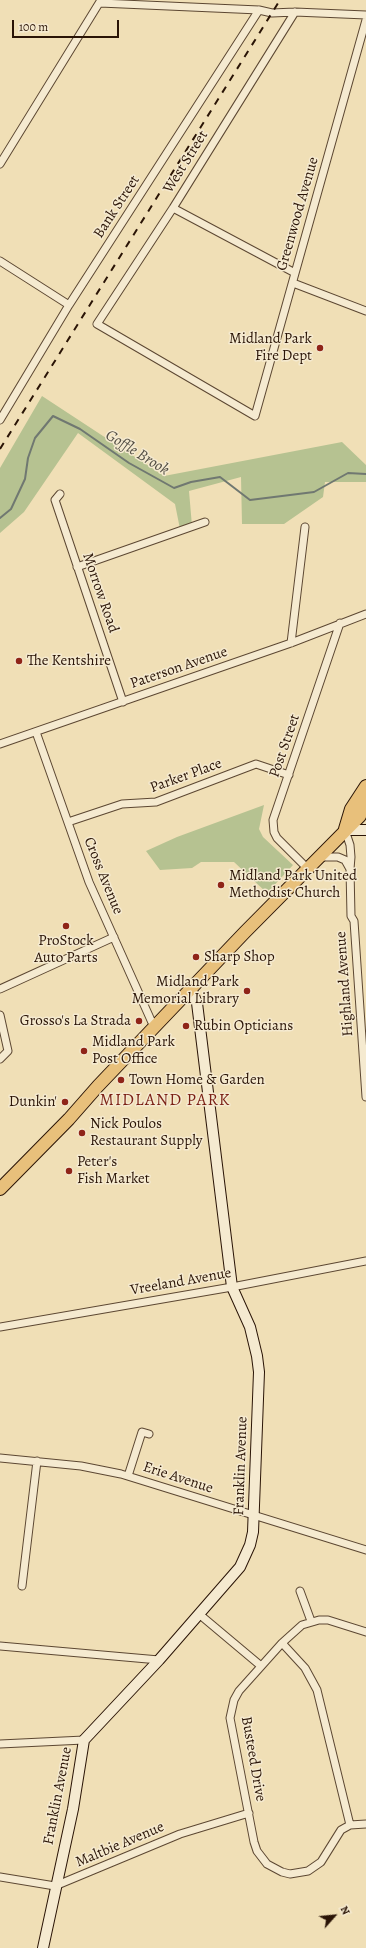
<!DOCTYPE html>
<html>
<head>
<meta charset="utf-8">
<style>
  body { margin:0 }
  #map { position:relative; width:366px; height:1948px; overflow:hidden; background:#f0dfb6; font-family:Alegreya,serif }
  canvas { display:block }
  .north { position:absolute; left:314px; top:1896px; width:40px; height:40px; -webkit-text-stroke:3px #f5ead0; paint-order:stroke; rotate:63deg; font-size:11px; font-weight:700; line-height:16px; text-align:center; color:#2a1406 }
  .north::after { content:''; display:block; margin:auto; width:14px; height:18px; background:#2a1406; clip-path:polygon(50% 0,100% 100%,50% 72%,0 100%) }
  .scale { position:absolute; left:12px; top:20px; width:107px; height:18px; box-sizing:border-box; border:2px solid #2a1406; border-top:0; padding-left:5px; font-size:12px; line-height:14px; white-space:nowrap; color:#2a1406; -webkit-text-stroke:3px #f5ead0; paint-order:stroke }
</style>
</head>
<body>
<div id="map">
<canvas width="366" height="1948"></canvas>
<div class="north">N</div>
<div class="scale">100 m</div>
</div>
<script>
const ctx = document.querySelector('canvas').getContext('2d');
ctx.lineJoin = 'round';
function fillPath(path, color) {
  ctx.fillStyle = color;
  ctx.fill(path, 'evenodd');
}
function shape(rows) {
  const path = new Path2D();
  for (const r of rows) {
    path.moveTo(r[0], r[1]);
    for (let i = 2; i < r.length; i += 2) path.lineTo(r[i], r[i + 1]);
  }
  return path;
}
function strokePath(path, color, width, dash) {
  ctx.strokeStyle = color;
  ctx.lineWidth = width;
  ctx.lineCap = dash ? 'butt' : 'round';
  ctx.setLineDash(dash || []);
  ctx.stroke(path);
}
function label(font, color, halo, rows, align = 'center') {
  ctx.font = font + ' Alegreya,serif';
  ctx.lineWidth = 3;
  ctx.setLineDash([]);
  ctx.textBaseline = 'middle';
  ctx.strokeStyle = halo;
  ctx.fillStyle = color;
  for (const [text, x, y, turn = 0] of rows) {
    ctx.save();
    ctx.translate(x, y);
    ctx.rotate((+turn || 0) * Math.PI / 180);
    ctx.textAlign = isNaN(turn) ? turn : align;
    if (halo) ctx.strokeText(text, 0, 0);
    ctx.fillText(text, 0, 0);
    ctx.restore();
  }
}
fillPath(shape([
  [42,396,164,476,342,442,366,465,366,482,325,482,323,497,284,524,242,524,241,477,189,491,192,526,180,529,175,504,78,433,24,512,0,533,0,468],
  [264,805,259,829,263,837,293,865,267,893,234,862,201,862,192,868,160,870,146,851,177,837]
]), '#b6c291');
strokePath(shape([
  [0,518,11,509,25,479,28,458,35,438,53,416,80,429,129,463,174,488,191,482,220,477,250,500,314,492,348,473,366,474]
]), '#707871', 2);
const street = shape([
  [100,3,259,10,272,13,295,12,366,15],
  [295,12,173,208,97,324,255,416,366,20],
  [0,164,101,0],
  [173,208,295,273],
  [0,261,69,305],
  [293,283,366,311],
  [0,420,69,305,259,10],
  [60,494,55,500,123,702],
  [77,567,205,522],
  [291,643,305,527],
  [36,732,89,882,154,1027],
  [0,744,291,643,366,614],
  [68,822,122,804,156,802,256,764,289,775],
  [345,830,350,845,351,857,350,869,351,916,354,921,366,1097],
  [320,857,338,857,345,860,350,869],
  [307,868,277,838,274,832,273,820,340,623],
  [0,989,114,937],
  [0,1015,8,1051,0,1059],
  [0,1327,232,1287,366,1261],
  [0,1458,81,1466,121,1474,366,1550],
  [128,1476,142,1432,149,1434],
  [22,1586,37,1461],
  [300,1591,311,1621],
  [199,1614,261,1666],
  [366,1632,328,1620,319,1620,302,1625,282,1643,239,1691,234,1700,230,1718,254,1842,257,1851,267,1864,282,1872,290,1874,308,1871,321,1862,341,1830,350,1825,366,1824],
  [282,1643,305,1668,317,1690,350,1825],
  [0,1646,159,1660],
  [0,1744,84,1740],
  [0,1877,55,1886,180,1834,249,1813]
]);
const secondary = shape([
  [345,830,366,830],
  [43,1948,73,1809,84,1740,159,1660,240,1567,250,1545,253,1532,259,1372,257,1356,250,1327,232,1287,197,1003,191,989]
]);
const primary = shape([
  [345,829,351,809,366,786],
  [0,1189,69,1119,98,1086,245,932,360,816,366,802]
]);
strokePath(street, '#5c4732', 9);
strokePath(secondary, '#2a1406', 12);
strokePath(primary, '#2a1406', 14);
strokePath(street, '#f5ead0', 7);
strokePath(secondary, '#f5ead0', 10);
strokePath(primary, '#e8c07b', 12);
strokePath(shape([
  [0,449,280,0]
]), '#2a1406', 2, [7, 7]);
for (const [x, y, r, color] of [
  [320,348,4,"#8f2418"],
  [19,661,4,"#8f2418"],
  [221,885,4,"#8f2418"],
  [66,926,4,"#8f2418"],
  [196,957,4,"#8f2418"],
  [247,991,4,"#8f2418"],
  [139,1021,4,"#8f2418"],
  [186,1026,4,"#8f2418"],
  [84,1051,4,"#8f2418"],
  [121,1080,4,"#8f2418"],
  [65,1102,4,"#8f2418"],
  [82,1133,4,"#8f2418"],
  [69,1171,4,"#8f2418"]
]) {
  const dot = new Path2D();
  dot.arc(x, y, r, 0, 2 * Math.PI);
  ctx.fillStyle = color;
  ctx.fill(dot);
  strokePath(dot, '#f5ead0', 1.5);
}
label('15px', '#2a1406', '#f5ead0', [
  ["West Street",186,162,-58],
  ["Bank Street",117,207,-57],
  ["Greenwood Avenue",298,214,-74],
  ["Morrow Road",100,593,71],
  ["Paterson Avenue",179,668,-19],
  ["Post Street",285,746,-71],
  ["Parker Place",186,776,-20],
  ["Cross Avenue",103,876,68],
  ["Highland Avenue",345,984,-94],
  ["Vreeland Avenue",181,1282,-10],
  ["Franklin Avenue",241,1466,-88],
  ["Erie Avenue",178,1478,18],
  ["Busteed Drive",253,1759,80],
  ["Franklin Avenue",58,1796,-79],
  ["Maltbie Avenue",120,1845,-23]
]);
label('15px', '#2a1406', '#f5ead0', [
  ["Midland Park",312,339,"right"],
  ["Fire Dept",312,356,"right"],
  ["The Kentshire",27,661],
  ["Midland Park United",229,876],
  ["Methodist Church",229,893],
  ["ProStock",66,941,"center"],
  ["Auto Parts",66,958,"center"],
  ["Sharp Shop",204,957],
  ["Midland Park",239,982,"right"],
  ["Memorial Library",239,999,"right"],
  ["Grosso's La Strada",131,1021,"right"],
  ["Rubin Opticians",194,1026],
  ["Midland Park",92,1042],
  ["Post Office",92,1059],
  ["Town Home & Garden",129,1080],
  ["Dunkin'",57,1102,"right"],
  ["Nick Poulos",90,1124],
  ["Restaurant Supply",90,1141],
  ["Peter's",77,1162],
  ["Fish Market",77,1179]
], 'left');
label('italic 16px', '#534e44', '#f5ead0', [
  ["Goffle Brook",137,453,32]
]);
ctx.letterSpacing = '1px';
label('17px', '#7a1f14', '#f5ead0', [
  ["MIDLAND PARK",165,1101]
]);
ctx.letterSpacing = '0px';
</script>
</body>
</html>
